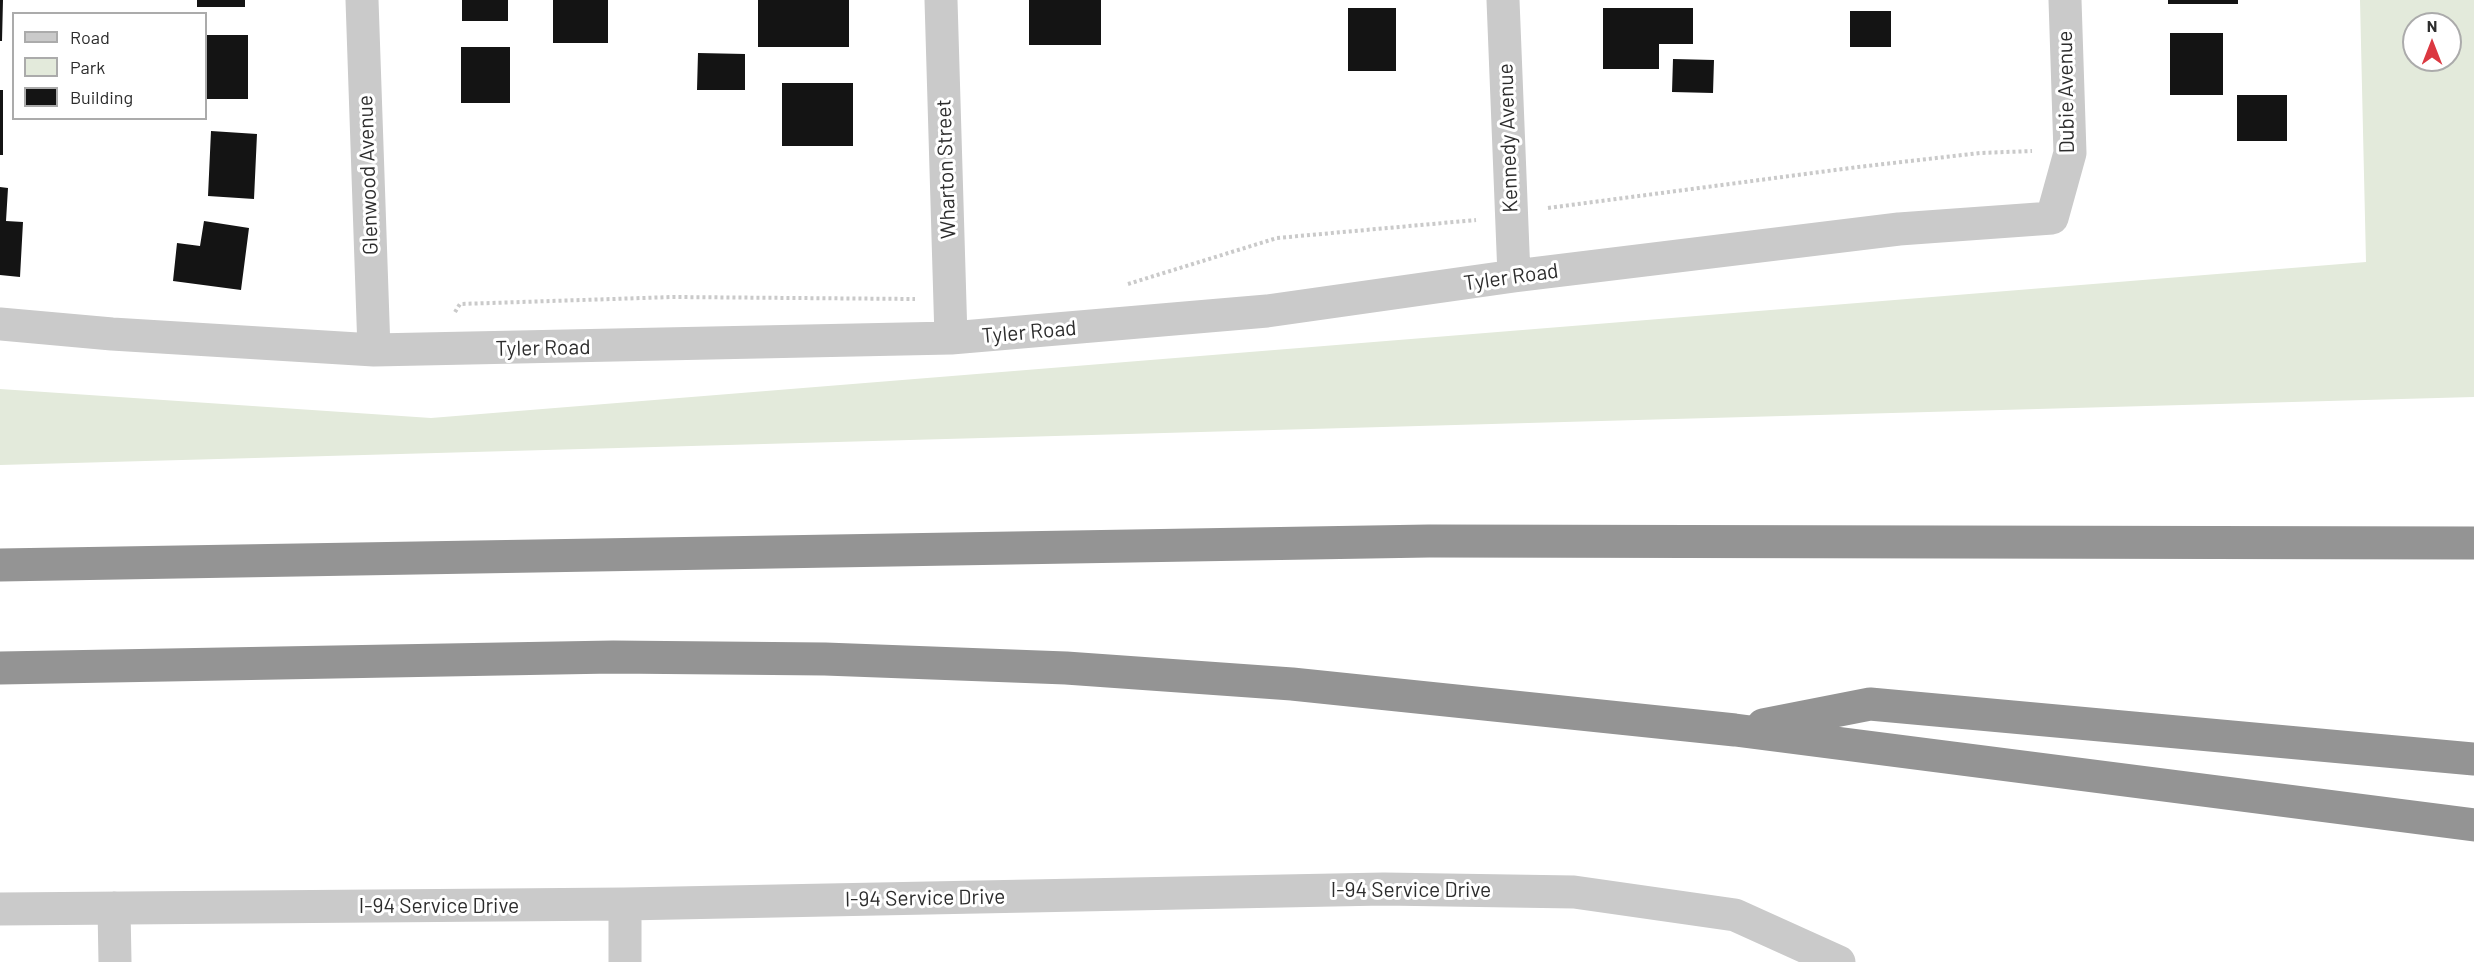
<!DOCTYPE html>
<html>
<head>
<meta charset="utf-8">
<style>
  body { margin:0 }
  #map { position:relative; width:2474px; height:962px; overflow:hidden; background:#fff; font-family:Barlow,sans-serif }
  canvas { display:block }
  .legend { position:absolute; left:12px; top:12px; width:195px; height:108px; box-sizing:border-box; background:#fff; border:2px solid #ababab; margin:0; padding:8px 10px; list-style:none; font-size:18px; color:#2d2d2d }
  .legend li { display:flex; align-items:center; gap:12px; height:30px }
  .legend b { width:30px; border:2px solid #ababab }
  .north { position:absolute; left:2402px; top:12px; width:60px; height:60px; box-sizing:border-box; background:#fff; border:2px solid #ababab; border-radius:50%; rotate:0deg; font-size:16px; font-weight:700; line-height:24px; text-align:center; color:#2d2d2d }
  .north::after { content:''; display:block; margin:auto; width:21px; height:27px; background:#db3841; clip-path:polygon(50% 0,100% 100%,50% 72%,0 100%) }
</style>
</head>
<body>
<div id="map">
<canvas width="2474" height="962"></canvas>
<ul class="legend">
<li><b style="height:8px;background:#cacaca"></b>Road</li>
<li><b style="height:16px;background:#e3eadb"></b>Park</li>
<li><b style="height:16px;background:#141414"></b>Building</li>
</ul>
<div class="north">N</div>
</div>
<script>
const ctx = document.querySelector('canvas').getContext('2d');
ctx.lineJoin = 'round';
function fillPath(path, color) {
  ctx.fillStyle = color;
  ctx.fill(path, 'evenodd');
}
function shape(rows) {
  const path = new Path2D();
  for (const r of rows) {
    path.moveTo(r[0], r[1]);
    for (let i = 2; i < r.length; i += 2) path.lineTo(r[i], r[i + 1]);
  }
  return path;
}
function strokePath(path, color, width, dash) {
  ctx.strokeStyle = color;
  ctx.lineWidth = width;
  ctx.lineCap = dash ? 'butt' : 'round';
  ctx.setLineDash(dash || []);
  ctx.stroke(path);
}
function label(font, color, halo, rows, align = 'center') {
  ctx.font = font + ' Barlow,sans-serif';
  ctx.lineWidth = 6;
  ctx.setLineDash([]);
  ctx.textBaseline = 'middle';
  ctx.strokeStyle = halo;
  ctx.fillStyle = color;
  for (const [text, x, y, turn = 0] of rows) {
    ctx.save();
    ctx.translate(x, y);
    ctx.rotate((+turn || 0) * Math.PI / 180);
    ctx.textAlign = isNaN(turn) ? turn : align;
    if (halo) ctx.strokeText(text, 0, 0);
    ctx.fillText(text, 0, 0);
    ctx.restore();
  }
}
fillPath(shape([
  [2360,0,2474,0,2474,397,0,465,0,389,431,418,2366,262],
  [2414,24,2450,24,2450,60,2414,60]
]), '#e3eadb');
fillPath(shape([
  [0,0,3,0,2,41,0,41],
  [197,0,245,0,245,7,197,7],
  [462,0,508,0,508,21,462,21],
  [553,0,608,0,608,43,553,43],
  [758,0,849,0,849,47,758,47],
  [1029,0,1101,0,1101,45,1029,45],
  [2168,0,2238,0,2238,4,2168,4],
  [1348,8,1396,8,1396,71,1348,71],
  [1603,8,1693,8,1693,44,1659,44,1659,69,1603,69],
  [1850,11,1891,11,1891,47,1850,47],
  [2170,33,2223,33,2223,95,2170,95],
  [206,35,248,35,248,99,206,99],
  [461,47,510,47,510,103,461,103],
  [698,53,745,54,745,90,697,90],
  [1673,59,1714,60,1713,93,1672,92],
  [782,83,853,83,853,146,782,146],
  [0,90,3,90,3,155,0,155],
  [2237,95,2287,95,2287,141,2237,141],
  [211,131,257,134,254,199,208,196],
  [0,187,8,188,6,221,23,222,20,277,0,275],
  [204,221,249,228,241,290,173,281,177,243,200,246]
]), '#141414');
strokePath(shape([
  [1548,208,1858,167,1980,153,2032,151],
  [1128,284,1277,238,1476,220],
  [455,312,460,304,673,297,915,299]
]), '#cacaca', 4, [3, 3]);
strokePath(shape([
  [362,0,374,350],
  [941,0,951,338],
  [1503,0,1514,276],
  [0,324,112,334,374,350,951,338,1267,311,1514,276,1899,229,2052,218,2070,153,2065,0],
  [625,904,625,962],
  [114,908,115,962],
  [0,909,625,904,1384,889,1574,892,1735,915,1839,962]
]), '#cacaca', 33);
strokePath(shape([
  [0,565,1429,541,2474,543],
  [0,668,613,657,825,659,1066,668,1292,684,1735,730,2474,825],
  [1763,725,1870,704,2474,759]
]), '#949494', 33);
label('21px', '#2d2d2d', '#fff', [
  ["Dubie Avenue",2066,92,-91],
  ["Kennedy Avenue",1508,138,-92],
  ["Wharton Street",946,169,-92],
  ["Glenwood Avenue",368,175,-92],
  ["Tyler Road",1511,277,-8],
  ["Tyler Road",1029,332,-5],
  ["Tyler Road",543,348,-1],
  ["I-94 Service Drive",1411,890],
  ["I-94 Service Drive",925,898,-1],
  ["I-94 Service Drive",439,906]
]);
</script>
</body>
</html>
